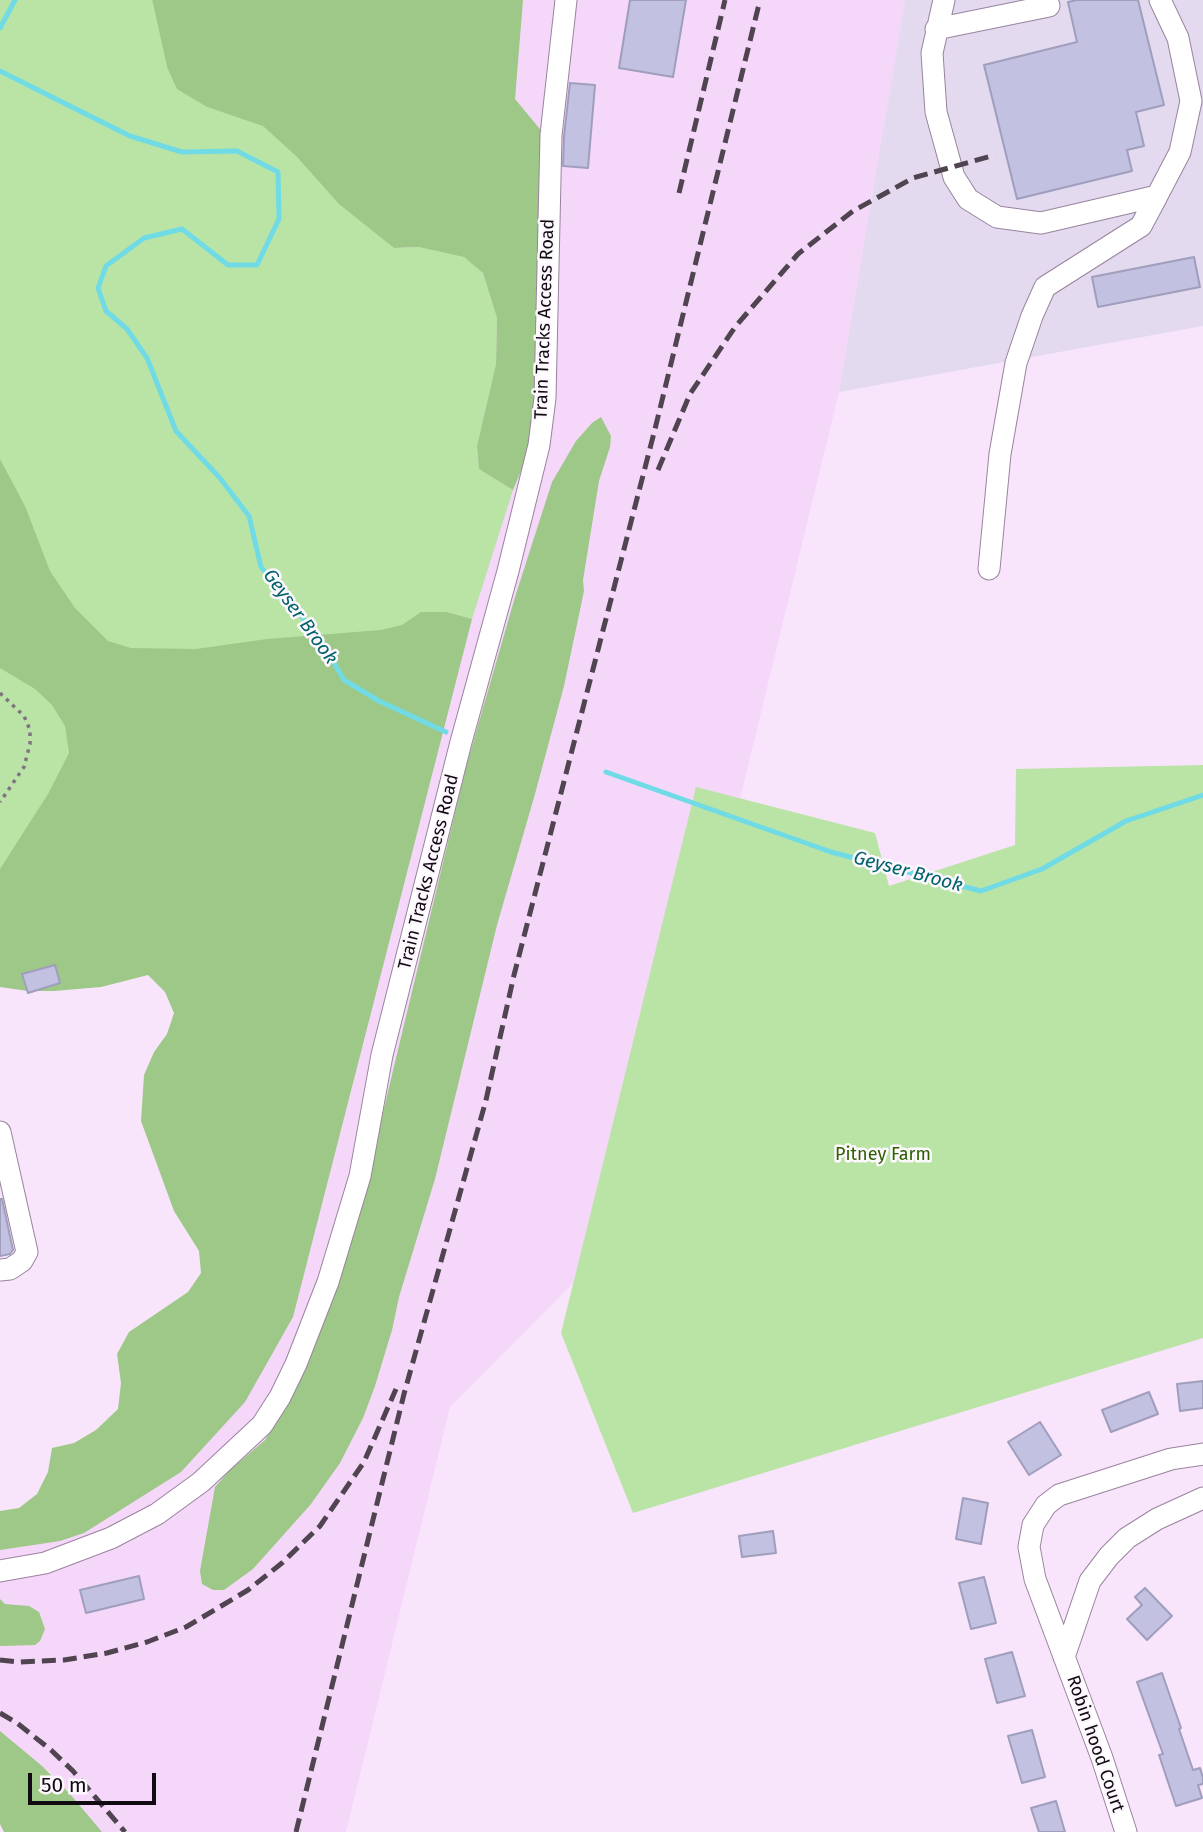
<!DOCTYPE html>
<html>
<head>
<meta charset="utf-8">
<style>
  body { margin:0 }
  #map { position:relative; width:1203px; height:1832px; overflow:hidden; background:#f8e5fb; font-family:"Fira Sans",sans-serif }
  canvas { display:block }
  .scale { position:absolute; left:28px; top:1773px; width:128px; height:32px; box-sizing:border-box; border:4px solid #120a13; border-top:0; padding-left:9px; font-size:21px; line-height:24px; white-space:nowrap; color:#120a13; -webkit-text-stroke:5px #fdf8fd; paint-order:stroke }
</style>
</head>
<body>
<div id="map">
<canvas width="1203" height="1832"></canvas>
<div class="scale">50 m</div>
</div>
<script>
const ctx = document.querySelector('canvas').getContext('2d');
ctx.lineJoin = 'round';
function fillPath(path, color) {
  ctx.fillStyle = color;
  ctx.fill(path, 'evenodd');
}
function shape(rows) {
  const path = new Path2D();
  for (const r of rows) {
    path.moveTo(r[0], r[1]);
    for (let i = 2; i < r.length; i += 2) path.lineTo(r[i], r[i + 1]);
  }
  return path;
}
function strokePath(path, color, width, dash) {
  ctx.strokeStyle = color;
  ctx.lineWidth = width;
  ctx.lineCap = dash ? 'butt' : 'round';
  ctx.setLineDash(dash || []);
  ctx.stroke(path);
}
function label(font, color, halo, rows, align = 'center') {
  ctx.font = font + ' "Fira Sans",sans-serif';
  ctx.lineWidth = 5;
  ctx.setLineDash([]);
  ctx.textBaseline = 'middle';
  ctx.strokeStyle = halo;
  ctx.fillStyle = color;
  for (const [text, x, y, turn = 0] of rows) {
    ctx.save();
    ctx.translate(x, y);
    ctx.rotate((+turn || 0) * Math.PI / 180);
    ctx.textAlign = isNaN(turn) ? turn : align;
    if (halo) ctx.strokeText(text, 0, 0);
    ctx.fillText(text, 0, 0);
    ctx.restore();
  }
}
fillPath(shape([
  [499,0,905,0,839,392,638,1218,450,1407,346,1832,101,1832,49,1771,0,1744,0,1520,234,1379]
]), '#f5d7fa');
fillPath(shape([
  [905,0,1203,0,1203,326,839,392]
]), '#e3daef');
fillPath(shape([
  [0,0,152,0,167,67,207,107,263,125,394,248,418,247,465,257,483,273,497,318,496,364,477,446,479,469,513,490,472,619,447,612,432,612,0,928],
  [1203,765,1203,1338,633,1513,561,1333,696,787,875,833,889,886,1015,845,1016,769]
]), '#bae4a5');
fillPath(shape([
  [152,0,523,0,515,99,544,134,543,418,513,490,479,469,477,446,496,364,497,318,483,273,464,257,418,247,394,248,339,204,297,157,263,126,207,107,177,89,167,67],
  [601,417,611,436,610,447,599,481,583,580,584,591,564,686,535,794,497,925,435,1179,399,1297,392,1330,375,1386,363,1418,340,1463,311,1504,253,1569,224,1590,213,1590,202,1584,200,1571,215,1487,230,1470,265,1440,284,1410,310,1355,372,1158,466,767,515,597,552,482,576,441,592,423],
  [0,459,25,506,50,571,75,608,108,641,131,648,196,649,267,639,381,630,402,625,421,612,447,612,472,619,293,1317,245,1402,181,1472,84,1533,60,1541,0,1550,0,1511,19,1508,37,1494,48,1472,52,1448,74,1443,96,1430,118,1409,121,1383,117,1354,129,1332,188,1292,201,1273,199,1251,174,1211,141,1121,144,1075,154,1052,167,1034,174,1013,165,992,148,975,101,987,54,991,28,991,0,987,0,869,48,794,69,753,65,726,52,705,35,689,0,668],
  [0,1599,5,1604,29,1606,39,1612,45,1629,40,1641,35,1645,0,1646],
  [0,1731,42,1766,70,1794,102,1832,4,1832,0,1824]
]), '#9dc887');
strokePath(shape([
  [0,28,15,0],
  [0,71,130,136,182,152,237,151,278,172,279,219,257,265,228,265,182,229,144,238,106,266,98,288,106,311,127,329,147,358,176,431,219,477,249,516,261,567,320,639,344,680,379,701,446,732],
  [606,772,831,852,981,891,1042,869,1126,821,1203,795]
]), '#70dbe5', 5);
const building = shape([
  [630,0,686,0,673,77,619,68,630,0],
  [1077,0,1138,0,1164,105,1136,112,1144,146,1127,150,1132,171,1017,199,984,65,1077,42,1068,2,1077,0],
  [570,83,595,85,588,168,563,166,564,136,570,83],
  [1194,257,1200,287,1098,307,1092,277,1194,257],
  [55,965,60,983,28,993,22,974,55,965],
  [0,1199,2,1199,13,1250,10,1254,0,1256,0,1199],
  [1203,1381,1203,1408,1180,1411,1177,1384,1203,1381],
  [1149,1392,1158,1414,1111,1432,1102,1410,1149,1392],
  [1040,1422,1061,1455,1029,1475,1008,1442,1040,1422],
  [963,1498,988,1503,981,1544,956,1539,963,1498],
  [773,1531,776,1553,742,1557,739,1536,773,1531],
  [139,1576,144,1599,86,1613,80,1590,139,1576],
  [984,1577,996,1623,971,1629,959,1583,984,1577],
  [1145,1588,1172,1616,1147,1640,1127,1619,1142,1605,1135,1597,1145,1588],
  [1012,1652,1025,1696,997,1703,985,1659,1012,1652],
  [1162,1673,1181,1728,1179,1729,1193,1770,1200,1768,1203,1778,1203,1784,1198,1785,1202,1798,1176,1806,1159,1755,1163,1754,1137,1682,1162,1673],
  [1032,1730,1045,1777,1022,1783,1008,1736,1032,1730],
  [1056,1801,1065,1832,1039,1832,1031,1808,1056,1801]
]);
fillPath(building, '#c2c1e1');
strokePath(building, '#9f9ebd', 2);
const minor = shape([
  [944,0,932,53,936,112,954,177,968,199,997,217,1041,223,1157,196,1180,152,1191,101,1178,38,1160,0],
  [936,29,1049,6,1047,0],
  [989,569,1000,454,1016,363,1032,316,1045,287,1141,226,1157,196],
  [0,1132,27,1252,22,1261,10,1269,0,1270],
  [0,1571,45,1563,111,1538,157,1514,201,1482,262,1425,280,1397,296,1364,328,1282,360,1176,382,1055,461,742,508,571,539,445,545,398,551,135,566,0],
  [1064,1657,1090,1581,1109,1556,1127,1538,1157,1519,1203,1498],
  [1126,1832,1102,1758,1035,1579,1029,1547,1033,1525,1046,1505,1059,1495,1171,1459,1203,1454]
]);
strokePath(minor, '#99839d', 23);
strokePath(shape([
  [0,693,24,716,30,730,30,744,24,767,0,802]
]), '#807382', 3.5, [3.5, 5]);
strokePath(minor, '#fff', 21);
strokePath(shape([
  [679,193,725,0],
  [658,470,690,394,735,327,798,254,853,211,913,178,995,155],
  [0,1660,19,1662,64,1660,107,1653,147,1642,186,1627,248,1590,282,1563,320,1526,364,1462,396,1389],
  [0,1713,17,1723,51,1750,73,1771,125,1832],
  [296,1832,404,1394,486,1100,514,975,655,429,760,0]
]), '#4f4450', 5, [14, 7]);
label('18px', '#120a13', '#fdf8fd', [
  ["Train Tracks Access Road",545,319,-88],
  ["Train Tracks Access Road",429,872,-76],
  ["Robin hood Court",1095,1744,71]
]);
label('18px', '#2d6000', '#fdf8fd', [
  ["Pitney Farm",883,1155]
]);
label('italic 19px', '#00636b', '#fdf8fd', [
  ["Geyser Brook",300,617,54],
  ["Geyser Brook",908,872,15]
]);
</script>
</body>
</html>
